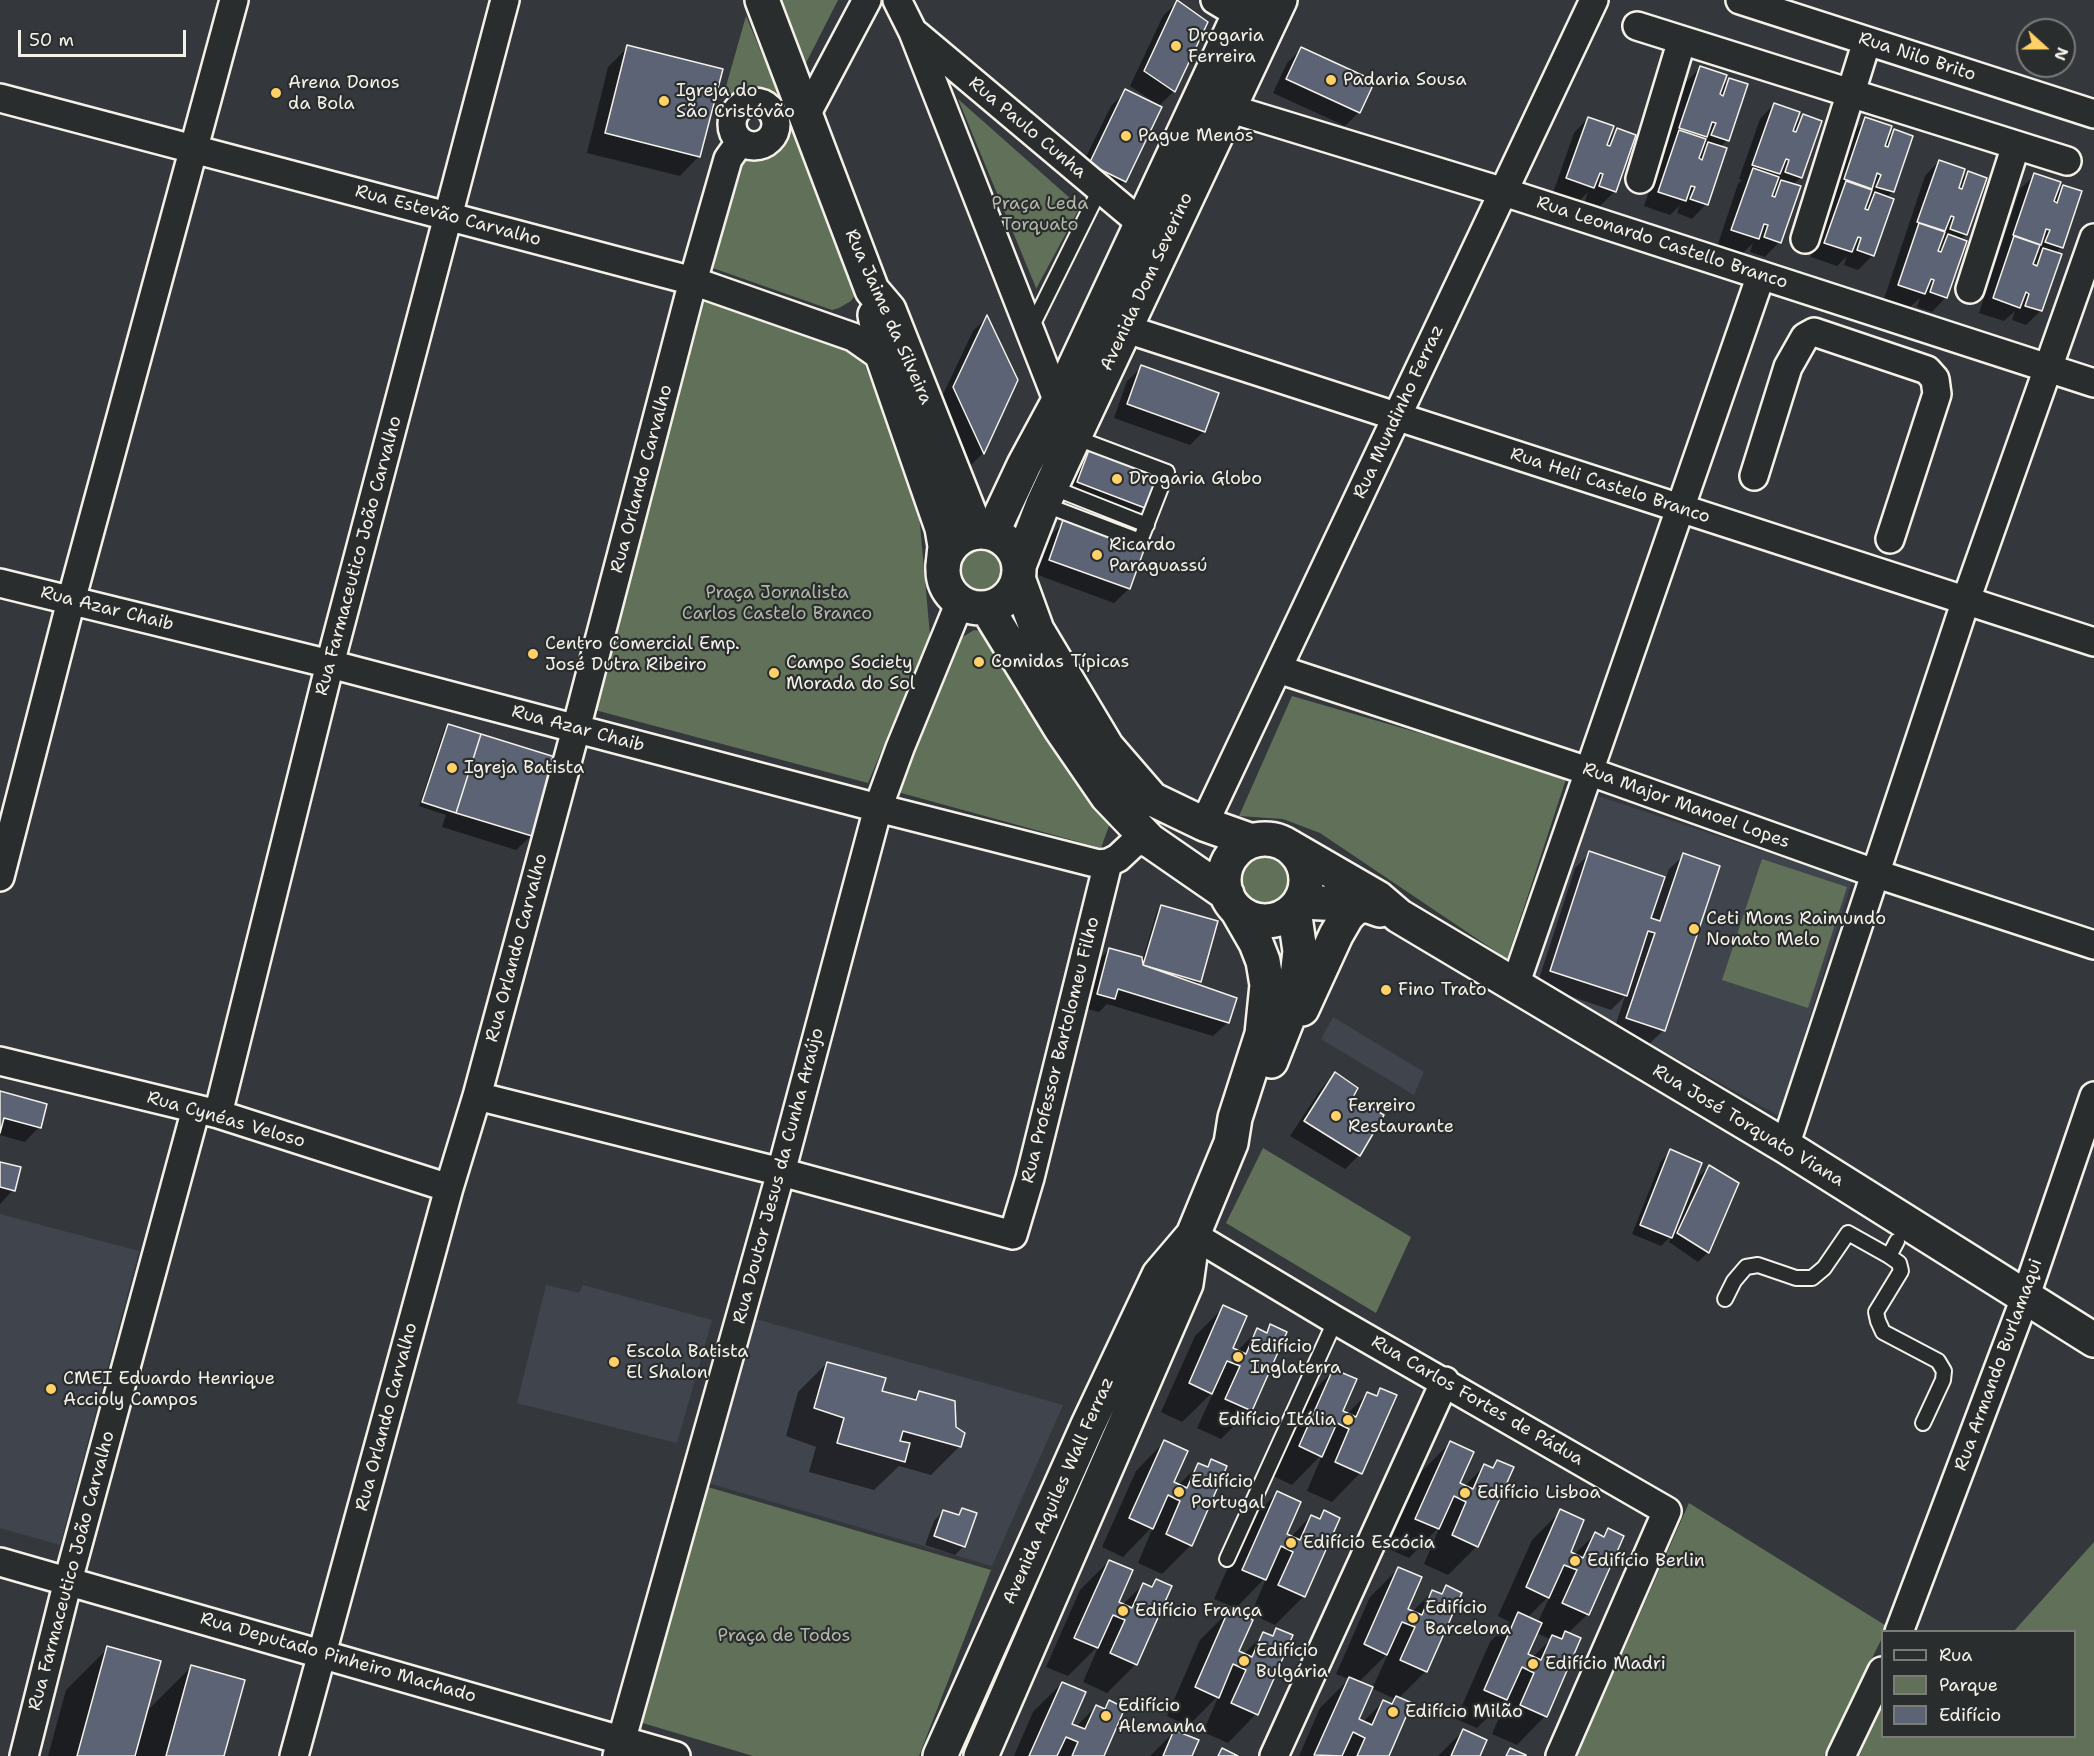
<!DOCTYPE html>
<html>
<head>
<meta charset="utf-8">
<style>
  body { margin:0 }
  #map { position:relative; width:2094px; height:1756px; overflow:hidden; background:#34383c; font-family:"Shantell Sans",sans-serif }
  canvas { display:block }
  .legend { position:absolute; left:1881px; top:1630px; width:195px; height:108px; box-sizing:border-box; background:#2a2d2e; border:2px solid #7b7b78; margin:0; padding:8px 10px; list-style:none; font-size:18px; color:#f4f1e8 }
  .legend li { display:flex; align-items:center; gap:12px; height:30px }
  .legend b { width:30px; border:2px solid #7b7b78 }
  .north { position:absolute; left:2016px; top:18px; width:60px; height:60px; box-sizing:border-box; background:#2a2d2e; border:2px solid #7b7b78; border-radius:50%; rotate:111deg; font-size:16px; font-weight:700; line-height:24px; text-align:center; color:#f4f1e8 }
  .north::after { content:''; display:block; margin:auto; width:21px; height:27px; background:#ffd166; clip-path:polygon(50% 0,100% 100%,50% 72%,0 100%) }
  .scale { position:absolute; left:18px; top:30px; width:168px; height:27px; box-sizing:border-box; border:3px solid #f4f1e8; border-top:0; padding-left:8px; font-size:18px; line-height:21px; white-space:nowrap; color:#f4f1e8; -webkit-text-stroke:4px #2a2d2e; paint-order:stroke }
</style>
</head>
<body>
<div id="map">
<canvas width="2094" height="1756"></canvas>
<ul class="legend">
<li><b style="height:8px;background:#2a2d2e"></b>Rua</li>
<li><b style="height:16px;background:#617058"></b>Parque</li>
<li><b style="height:16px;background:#5b6375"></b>Edifício</li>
</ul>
<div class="north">N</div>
<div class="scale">50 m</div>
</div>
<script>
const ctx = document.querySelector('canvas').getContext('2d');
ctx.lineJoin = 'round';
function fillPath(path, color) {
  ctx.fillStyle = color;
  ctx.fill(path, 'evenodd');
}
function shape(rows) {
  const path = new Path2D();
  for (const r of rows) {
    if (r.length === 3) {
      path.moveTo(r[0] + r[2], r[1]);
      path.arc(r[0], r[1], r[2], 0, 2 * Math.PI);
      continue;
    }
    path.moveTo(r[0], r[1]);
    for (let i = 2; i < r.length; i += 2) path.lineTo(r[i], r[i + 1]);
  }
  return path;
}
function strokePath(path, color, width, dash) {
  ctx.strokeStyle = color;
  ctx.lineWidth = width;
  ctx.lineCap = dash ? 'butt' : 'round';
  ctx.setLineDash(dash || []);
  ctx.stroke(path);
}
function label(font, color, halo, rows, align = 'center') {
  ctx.font = font + ' "Shantell Sans",sans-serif';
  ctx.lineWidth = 4.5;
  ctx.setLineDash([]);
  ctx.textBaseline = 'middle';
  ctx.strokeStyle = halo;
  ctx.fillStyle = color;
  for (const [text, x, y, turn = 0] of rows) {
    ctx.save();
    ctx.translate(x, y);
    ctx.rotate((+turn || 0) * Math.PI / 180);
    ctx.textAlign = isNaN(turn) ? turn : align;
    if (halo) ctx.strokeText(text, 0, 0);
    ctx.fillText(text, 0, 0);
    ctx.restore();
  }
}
fillPath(shape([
  [1598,796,1852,881,1779,1116,1534,978],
  [1333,1017,1424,1072,1414,1095,1321,1039],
  [0,1214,139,1251,60,1545,0,1528],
  [546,1285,579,1293,583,1285,712,1320,677,1443,517,1403],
  [752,1318,1063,1405,992,1566,708,1483]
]), '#40454d');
fillPath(shape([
  [780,0,838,0,806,63],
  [746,16,857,280,855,295,851,301,839,308,832,310,707,266,742,154,765,151,774,145,783,128,783,118,780,109,775,100,767,94,758,90,748,90,730,97,723,97],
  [958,99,1080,207,1036,289,1036,288],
  [702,295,860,353,918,503,930,635,868,783,595,710],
  [973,543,996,546,1006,557,1004,586,993,596,977,598,970,596,958,587,955,580,953,572,960,551],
  [974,630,987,632,1113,815,1101,848,894,791,961,638],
  [1292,696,1567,776,1507,959,1320,833,1283,819,1239,816],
  [1265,880,27],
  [1762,859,1847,887,1808,1008,1722,980],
  [1263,1148,1411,1237,1376,1313,1226,1223],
  [701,1485,991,1570,919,1756,753,1756,636,1721],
  [1689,1503,1888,1627,1885,1631,1882,1632,1882,1638,1824,1756,1577,1756],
  [2094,1542,2094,1756,1854,1756,1882,1691,1882,1736,2074,1736,2074,1632,2014,1631]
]), '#617058');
fillPath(shape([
  [1177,2,1206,22,1174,91,1158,107,1160,108,1125,181,1110,196,1075,179,1111,106,1126,91,1156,106,1157,104,1130,86,1163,16],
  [628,47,699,156,680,176,587,153,608,67],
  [1301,49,1359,112,1345,126,1273,93,1287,63],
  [1701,67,1720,89,1730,79,1727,140,1720,147,1706,204,1692,219,1677,213,1680,205,1670,215,1644,206,1665,146,1668,143,1665,142,1686,82],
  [1774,104,1793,126,1803,116,1801,177,1793,185,1779,242,1765,257,1750,252,1753,243,1743,253,1718,244,1738,184,1742,180,1739,179,1760,119],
  [1588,118,1607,140,1617,130,1615,191,1600,206,1585,201,1588,192,1578,202,1553,193,1574,133],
  [1866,119,1885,140,1895,131,1912,137,1892,192,1886,198,1873,255,1858,270,1844,265,1847,256,1837,266,1811,257,1851,134],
  [1939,161,1959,182,1968,173,1966,234,1960,240,1946,297,1932,312,1917,307,1920,298,1909,308,1884,299,1925,176],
  [2035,175,2054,196,2064,186,2061,247,2055,254,2041,310,2026,325,2012,320,2015,311,2004,321,1979,313,2020,189],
  [987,317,1017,380,983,453,969,467,939,403,973,331],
  [1142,367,1204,431,1190,445,1114,418,1127,381],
  [1090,452,1144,507,1129,522,1063,496,1075,466],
  [1064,522,1142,551,1129,589,1114,603,1035,574,1049,537],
  [448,725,531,836,516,850,442,827,446,815,419,806,444,730],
  [1590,853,1666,878,1669,869,1684,855,1664,1030,1649,1044,1613,1033,1625,996,1611,1010,1537,985,1575,868],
  [1161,907,1200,981,1196,985,1228,1022,1213,1036,1107,1004,1099,1012,1083,1008,1095,964,1109,949,1143,958,1157,911],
  [1335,1074,1359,1155,1345,1169,1290,1136,1321,1089],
  [0,1093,39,1127,25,1142,0,1135],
  [1671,1151,1680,1211,1683,1212,1699,1176,1709,1167,1737,1183,1708,1252,1698,1262,1669,1242,1672,1235,1661,1246,1632,1234,1661,1161],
  [0,1163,13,1190,0,1204],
  [1224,1307,1231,1349,1237,1351,1258,1330,1264,1333,1271,1326,1250,1410,1221,1439,1197,1428,1214,1391,1182,1422,1161,1412,1195,1336],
  [827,1363,880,1392,911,1400,919,1393,955,1428,960,1446,931,1475,899,1466,874,1490,809,1472,816,1447,786,1436,798,1392],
  [1334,1370,1341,1412,1347,1414,1368,1393,1374,1396,1381,1389,1360,1473,1332,1502,1307,1491,1323,1453,1292,1485,1271,1475,1305,1399],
  [1164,1442,1172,1483,1178,1486,1198,1465,1204,1468,1212,1461,1191,1545,1162,1574,1138,1563,1154,1525,1123,1557,1102,1547,1136,1471],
  [1450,1443,1458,1484,1464,1487,1484,1466,1491,1469,1497,1462,1477,1546,1448,1575,1424,1564,1440,1526,1409,1558,1387,1548,1421,1472],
  [1277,1493,1285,1535,1291,1537,1311,1516,1317,1519,1324,1512,1304,1596,1275,1625,1251,1614,1267,1576,1236,1608,1214,1599,1248,1522],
  [962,1510,964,1546,955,1555,925,1545,934,1521,943,1511,956,1516],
  [1561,1511,1569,1553,1574,1555,1595,1534,1601,1537,1608,1530,1588,1614,1568,1633,1545,1716,1517,1745,1492,1734,1508,1697,1477,1728,1456,1719,1490,1642,1510,1622,1498,1616,1532,1540],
  [1551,1594,1538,1622,1527,1618],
  [1536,1633,1551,1639,1532,1658,1526,1655],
  [1109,1561,1117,1603,1122,1605,1143,1585,1149,1587,1156,1580,1136,1664,1107,1693,1083,1682,1099,1645,1068,1676,1046,1667,1080,1590],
  [1399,1568,1406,1610,1412,1612,1433,1591,1439,1594,1446,1587,1426,1671,1398,1699,1387,1756,1299,1756,1320,1708,1349,1679,1336,1674,1370,1597],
  [1389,1652,1372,1689,1358,1683],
  [1371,1688,1395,1699,1389,1705,1383,1702,1363,1722,1357,1720],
  [1229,1611,1237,1652,1243,1655,1264,1634,1270,1637,1277,1630,1256,1714,1228,1743,1203,1732,1219,1695,1188,1726,1167,1716,1200,1640],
  [108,1648,146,1712,191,1667,223,1756,48,1756,66,1690],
  [1062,1683,1070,1724,1076,1727,1096,1706,1102,1709,1109,1702,1102,1756,1014,1756,1033,1712],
  [1175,1731,1190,1756,1150,1756],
  [1463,1731,1478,1756,1438,1756]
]), '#0007');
const building = shape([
  [1177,0,1208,22,1175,92,1144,71,1177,0],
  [627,45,723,69,700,157,605,133,627,45],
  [1301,47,1375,81,1360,113,1286,79,1301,47],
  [1700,66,1727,75,1720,94,1723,96,1729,78,1748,84,1729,141,1711,135,1716,123,1712,122,1707,137,1679,128,1700,66],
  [1125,89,1162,107,1126,182,1089,164,1125,89],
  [1774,103,1800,112,1793,131,1796,132,1803,114,1822,121,1802,178,1785,172,1789,160,1786,159,1780,174,1752,165,1774,103],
  [1588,117,1614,126,1607,145,1610,146,1617,128,1636,135,1616,192,1599,186,1603,174,1600,173,1594,188,1566,178,1588,117],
  [1865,117,1892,126,1885,146,1888,147,1894,129,1913,136,1894,192,1876,187,1881,175,1877,173,1872,189,1844,179,1865,117],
  [1679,130,1706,139,1699,158,1702,160,1708,142,1727,148,1708,205,1690,199,1695,187,1691,186,1686,201,1658,192,1679,130],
  [1939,160,1965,169,1959,188,1962,189,1968,171,1987,178,1967,235,1950,229,1954,217,1951,216,1945,231,1917,222,1939,160],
  [1753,168,1779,177,1772,196,1775,197,1781,180,1801,186,1781,243,1764,237,1768,225,1764,224,1759,239,1731,230,1753,168],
  [2034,173,2061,182,2054,201,2057,203,2063,185,2082,191,2063,248,2045,242,2050,230,2046,229,2041,245,2013,235,2034,173],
  [1846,181,1872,190,1865,209,1868,210,1875,192,1894,199,1874,256,1857,250,1861,238,1858,237,1852,252,1824,243,1846,181],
  [1919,223,1945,232,1938,251,1941,252,1948,234,1967,241,1947,298,1930,292,1934,280,1931,279,1925,294,1898,285,1919,223],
  [2014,236,2040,245,2033,264,2037,266,2043,248,2062,254,2042,311,2025,306,2029,294,2026,292,2020,308,1993,298,2014,236],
  [987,315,1018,380,984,454,953,387,987,315],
  [1141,365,1219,393,1205,432,1127,404,1141,365],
  [1089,450,1158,477,1145,508,1077,482,1089,450],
  [1063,520,1144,550,1130,589,1049,560,1063,520],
  [448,724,481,734,456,813,422,802,448,724],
  [481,734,555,757,532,836,456,813,481,734],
  [1589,851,1665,877,1651,918,1660,921,1683,853,1720,866,1665,1031,1626,1018,1655,933,1648,931,1627,996,1550,971,1589,851],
  [1161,905,1218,921,1201,982,1143,965,1161,905],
  [1109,948,1142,957,1143,965,1237,998,1229,1023,1118,989,1115,999,1097,994,1109,948],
  [1335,1072,1358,1088,1351,1101,1362,1109,1367,1105,1384,1115,1360,1156,1304,1121,1335,1072],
  [0,1091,47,1104,41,1128,4,1118,0,1133,0,1091],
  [1670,1149,1702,1163,1672,1238,1640,1225,1670,1149],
  [0,1162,21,1167,15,1191,0,1187,0,1162],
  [1709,1165,1739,1183,1709,1253,1677,1233,1709,1165],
  [1223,1305,1247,1316,1233,1348,1246,1354,1257,1328,1267,1333,1270,1324,1287,1332,1252,1411,1225,1399,1240,1366,1227,1361,1212,1394,1189,1383,1223,1305],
  [827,1362,886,1378,882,1391,916,1400,919,1391,955,1401,956,1427,965,1433,961,1447,903,1431,900,1441,910,1443,905,1462,837,1443,844,1418,814,1408,827,1362],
  [1333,1369,1357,1379,1343,1411,1356,1417,1367,1392,1377,1396,1380,1388,1397,1395,1362,1474,1335,1462,1349,1429,1337,1423,1322,1457,1299,1446,1333,1369],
  [1164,1440,1188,1451,1174,1482,1187,1488,1198,1463,1208,1467,1211,1459,1227,1466,1192,1546,1166,1534,1180,1501,1168,1495,1153,1529,1129,1518,1164,1440],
  [1450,1441,1474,1452,1460,1483,1473,1489,1484,1464,1493,1468,1497,1460,1514,1467,1478,1547,1452,1535,1466,1502,1454,1496,1439,1529,1415,1519,1450,1441],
  [1277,1491,1301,1502,1287,1534,1300,1540,1311,1515,1320,1519,1324,1510,1340,1518,1305,1597,1278,1585,1293,1552,1281,1546,1266,1580,1242,1570,1277,1491],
  [962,1508,977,1513,965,1547,934,1536,943,1510,959,1515,962,1508],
  [1560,1509,1584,1520,1571,1552,1583,1558,1595,1532,1604,1537,1608,1528,1624,1536,1589,1615,1562,1603,1577,1570,1564,1565,1549,1598,1526,1587,1560,1509],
  [1109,1560,1133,1570,1119,1602,1132,1608,1143,1583,1152,1587,1156,1579,1172,1586,1137,1665,1110,1653,1125,1620,1113,1615,1098,1648,1074,1638,1109,1560],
  [1398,1567,1422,1577,1408,1609,1422,1615,1432,1590,1442,1594,1446,1585,1462,1593,1427,1672,1400,1660,1415,1627,1402,1622,1387,1655,1364,1644,1398,1567],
  [1229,1609,1253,1620,1239,1651,1252,1657,1263,1632,1273,1636,1276,1628,1293,1635,1258,1715,1231,1703,1246,1670,1233,1664,1219,1698,1195,1687,1229,1609],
  [1518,1612,1542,1623,1528,1654,1541,1660,1552,1635,1562,1639,1565,1631,1581,1638,1547,1717,1520,1705,1534,1673,1522,1667,1507,1700,1484,1690,1518,1612],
  [107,1646,161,1661,135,1756,77,1756,107,1646],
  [191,1665,245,1680,224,1756,166,1756,191,1665],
  [1349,1677,1373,1687,1359,1719,1372,1725,1383,1700,1392,1704,1396,1696,1412,1703,1389,1756,1357,1756,1365,1738,1353,1732,1342,1756,1314,1755,1349,1677],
  [1062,1682,1086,1692,1072,1724,1085,1729,1096,1705,1105,1709,1109,1700,1125,1708,1104,1756,1072,1756,1078,1742,1066,1737,1057,1756,1029,1756,1062,1682],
  [1463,1729,1487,1740,1480,1756,1451,1756,1463,1729],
  [1174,1730,1199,1740,1192,1756,1163,1756,1174,1730],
  [1222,1748,1238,1756,1218,1756,1222,1748],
  [1510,1748,1526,1755,1526,1756,1506,1756,1510,1748]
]);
fillPath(building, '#5b6375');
strokePath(building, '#f4f1e8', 1.5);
const service = shape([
  [1031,328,1100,189],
  [1051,487,1147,525],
  [1043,504,1140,541,1167,472,1074,437],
  [1889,1256,1897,1241],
  [1725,1299,1734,1281,1746,1267,1758,1265,1796,1278,1812,1278,1824,1268,1848,1233,1889,1256,1899,1263,1901,1271,1876,1312,1878,1321,1883,1332,1938,1361,1944,1371,1943,1380,1923,1423],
  [1227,1559,1332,1328]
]);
const minor = shape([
  [897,0,913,32,1058,402],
  [1215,0,1240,15],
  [1740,0,2094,114],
  [1637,26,2067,161],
  [916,34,1142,224],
  [0,98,693,281,853,337,883,358],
  [754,124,22],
  [1228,108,1504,192,2094,383],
  [806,115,867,0],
  [1640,179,1682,40],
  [1805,239,1867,41],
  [1970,289,2016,145],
  [1108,323,2094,642],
  [1754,476,1788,367,1805,337,1814,332,1927,370,1935,379,1937,394,1890,539],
  [0,583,330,664,878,808,1099,864,1108,863,1118,858,1134,843,1149,840],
  [1278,669,1588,771,1877,874,2094,945],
  [1204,824,1594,0],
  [0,877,71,601,234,0],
  [1515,985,1761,275],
  [0,1061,218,1114,449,1188],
  [477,1096,781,1172,1013,1235,1030,1178,1108,863],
  [218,1114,330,664,505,0],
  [1785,1146,1966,600,2094,238],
  [1193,1235,1335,1320,1667,1511,1560,1756],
  [0,1562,676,1756],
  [1899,1632,2025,1298,2094,1096],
  [24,1756,68,1581,196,1109],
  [294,1756,449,1188,477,1096,576,729,693,281,728,159,740,142],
  [617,1756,781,1172,878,808,900,748,960,602],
  [1274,1756,1445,1381],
  [1841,1756,1882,1671]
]);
const tertiary = shape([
  [762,0,872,290,889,310,977,532],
  [875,315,883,358,942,528,945,546,943,566],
  [1290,847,1378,898,1399,916,1785,1146,2094,1340],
  [1300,902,1366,905,1380,910]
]);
const secondary = shape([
  [981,570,38],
  [992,533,1024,465,1058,402,1246,0],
  [1019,566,1043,504,1074,437,1280,0],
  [1018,578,1037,630,1107,747,1152,799,1204,824,1252,841],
  [987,608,1061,729,1107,796,1149,840,1227,894],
  [1265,880,41],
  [1302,1009,1336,935,1347,916,1355,908,1366,905],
  [1271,1061,1294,1003,1300,951,1294,910],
  [940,1756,1088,1425,1159,1275,1193,1235],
  [981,1756,1186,1284,1193,1235,1231,1143,1235,1118,1262,1034,1267,985,1263,961,1256,943,1237,910]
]);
strokePath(service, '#f4f1e8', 18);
strokePath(minor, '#f4f1e8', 32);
strokePath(tertiary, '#f4f1e8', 38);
strokePath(secondary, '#f4f1e8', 38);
strokePath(service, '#2a2d2e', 14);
strokePath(minor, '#2a2d2e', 27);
strokePath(tertiary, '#2a2d2e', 33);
strokePath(secondary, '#2a2d2e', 33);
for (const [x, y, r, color] of [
  [1176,46,6,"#ffd166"],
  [1331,80,6,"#ffd166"],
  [276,93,6,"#ffd166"],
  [664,101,6,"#ffd166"],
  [1126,136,6,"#ffd166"],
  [1117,479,6,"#ffd166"],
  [1097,555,6,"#ffd166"],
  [533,654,6,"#ffd166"],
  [979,662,6,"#ffd166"],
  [774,673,6,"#ffd166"],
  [452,768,6,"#ffd166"],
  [1694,929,6,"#ffd166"],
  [1386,990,6,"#ffd166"],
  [1336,1116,6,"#ffd166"],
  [1238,1357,6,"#ffd166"],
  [614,1362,6,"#ffd166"],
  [51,1389,6,"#ffd166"],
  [1348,1420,6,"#ffd166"],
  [1179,1492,6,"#ffd166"],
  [1465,1493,6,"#ffd166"],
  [1291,1543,6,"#ffd166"],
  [1575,1561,6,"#ffd166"],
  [1123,1611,6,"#ffd166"],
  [1413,1618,6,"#ffd166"],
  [1244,1661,6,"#ffd166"],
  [1533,1664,6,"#ffd166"],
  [1393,1712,6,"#ffd166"],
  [1106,1716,6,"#ffd166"]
]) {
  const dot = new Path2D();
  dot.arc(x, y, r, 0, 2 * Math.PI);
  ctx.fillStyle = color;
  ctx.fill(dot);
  strokePath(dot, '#2a2d2e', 2);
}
label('18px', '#f4f1e8', '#2a2d2e', [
  ["Drogaria",1188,36],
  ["Ferreira",1188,57],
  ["Padaria Sousa",1343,80],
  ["Arena Donos",288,83],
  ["da Bola",288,104],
  ["Igreja do",676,91],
  ["São Cristóvão",676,112],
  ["Pague Menos",1138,136],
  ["Drogaria Globo",1129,479],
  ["Ricardo",1109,545],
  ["Paraguassú",1109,566],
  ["Centro Comercial Emp.",545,644],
  ["José Dutra Ribeiro",545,665],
  ["Comidas Típicas",991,662],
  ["Campo Society",786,663],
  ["Morada do Sol",786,684],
  ["Igreja Batista",464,768],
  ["Ceti Mons Raimundo",1706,919],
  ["Nonato Melo",1706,940],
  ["Fino Trato",1398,990],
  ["Ferreiro",1348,1106],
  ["Restaurante",1348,1127],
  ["Edifício",1250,1347],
  ["Inglaterra",1250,1368],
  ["Escola Batista",626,1352],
  ["El Shalon",626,1373],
  ["CMEI Eduardo Henrique",63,1379],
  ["Accioly Campos",63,1400],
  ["Edifício Itália",1336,1420,"right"],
  ["Edifício",1191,1482],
  ["Portugal",1191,1503],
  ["Edifício Lisboa",1477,1493],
  ["Edifício Escócia",1303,1543],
  ["Edifício Berlin",1587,1561],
  ["Edifício",1425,1608],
  ["Barcelona",1425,1629],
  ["Edifício França",1135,1611],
  ["Edifício",1256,1651],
  ["Bulgária",1256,1672],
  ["Edifício Madri",1545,1664],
  ["Edifício",1118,1706],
  ["Alemanha",1118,1727],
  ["Edifício Milão",1405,1712]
], 'left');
label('18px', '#f4f1e8', '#2a2d2e', [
  ["Rua Nilo Brito",1917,57,18],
  ["Rua Paulo Cunha",1027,128,40],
  ["Rua Estevão Carvalho",448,216,15],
  ["Rua Leonardo Castello Branco",1662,243,18],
  ["Avenida Dom Severino",1147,282,-65],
  ["Rua Jaime da Silveira",888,317,66],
  ["Rua Mundinho Ferraz",1399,412,-65],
  ["Rua Orlando Carvalho",642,479,-75],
  ["Rua Heli Castelo Branco",1610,486,18],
  ["Rua Farmaceutico João Carvalho",359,556,-75],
  ["Rua Azar Chaib",107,609,14],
  ["Rua Azar Chaib",578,729,15],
  ["Rua Major Manoel Lopes",1686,806,20],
  ["Rua Orlando Carvalho",517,948,-75],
  ["Rua Professor Bartolomeu Filho",1061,1050,-76],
  ["Rua Cynéas Veloso",226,1120,16],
  ["Rua José Torquato Viana",1748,1126,31],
  ["Rua Doutor Jesus da Cunha Araújo",779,1176,-75],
  ["Rua Armando Burlamaqui",1999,1365,-70],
  ["Rua Carlos Fortes de Pádua",1477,1401,30],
  ["Rua Orlando Carvalho",387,1417,-75],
  ["Avenida Aquiles Wall Ferraz",1059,1491,-66],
  ["Rua Farmaceutico João Carvalho",72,1571,-75],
  ["Rua Deputado Pinheiro Machado",338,1658,16]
]);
label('18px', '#b2b7a7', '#2a2d2e', [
  ["Praça Leda",1040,204],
  ["Torquato",1040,225],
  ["Praça Jornalista",777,593],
  ["Carlos Castelo Branco",777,614],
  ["Praça de Todos",784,1636]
]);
</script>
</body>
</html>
